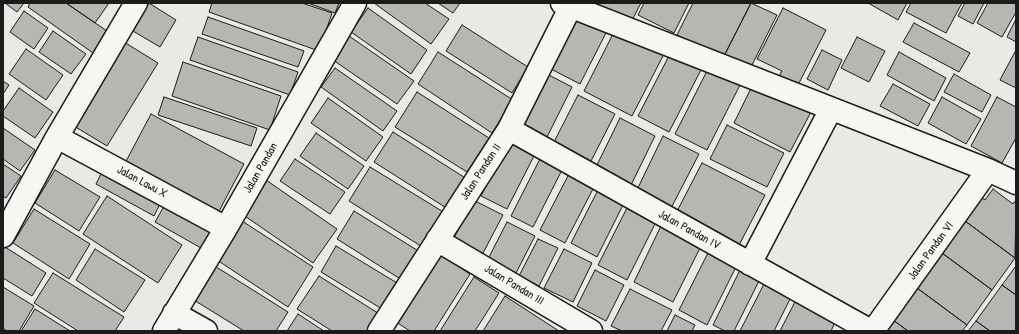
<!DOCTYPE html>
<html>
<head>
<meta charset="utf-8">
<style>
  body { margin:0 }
  #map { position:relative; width:1019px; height:334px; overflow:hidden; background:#e9e9e5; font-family:"Patrick Hand",sans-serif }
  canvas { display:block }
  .frame { position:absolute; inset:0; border:4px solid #1c1c1c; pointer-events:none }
</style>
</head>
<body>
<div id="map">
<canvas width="1019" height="334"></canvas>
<div class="frame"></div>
</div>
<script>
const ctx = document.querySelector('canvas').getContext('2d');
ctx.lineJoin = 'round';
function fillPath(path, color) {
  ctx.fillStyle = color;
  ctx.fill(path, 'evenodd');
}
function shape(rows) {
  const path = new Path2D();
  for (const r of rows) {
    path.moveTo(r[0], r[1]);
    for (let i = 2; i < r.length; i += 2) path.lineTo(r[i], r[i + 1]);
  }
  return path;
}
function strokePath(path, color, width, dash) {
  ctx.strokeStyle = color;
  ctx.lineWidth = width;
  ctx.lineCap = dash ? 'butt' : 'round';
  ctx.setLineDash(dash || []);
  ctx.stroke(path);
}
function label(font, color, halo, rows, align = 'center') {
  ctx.font = font + ' "Patrick Hand",sans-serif';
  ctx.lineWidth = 3.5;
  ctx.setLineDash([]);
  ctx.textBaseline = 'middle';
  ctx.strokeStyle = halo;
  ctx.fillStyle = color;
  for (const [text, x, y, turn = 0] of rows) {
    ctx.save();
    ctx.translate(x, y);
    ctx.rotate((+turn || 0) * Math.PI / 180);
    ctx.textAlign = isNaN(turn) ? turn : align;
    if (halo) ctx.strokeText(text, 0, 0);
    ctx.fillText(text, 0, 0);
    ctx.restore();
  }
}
const building = shape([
  [5,3,24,3,17,12,5,3],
  [30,3,66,3,107,31,93,53,28,7,30,3],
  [66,3,109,3,95,23,66,3],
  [149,3,176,20,160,47,133,31,149,3],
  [212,3,302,3,332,13,319,51,209,12,212,3],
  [308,3,339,3,335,13,308,3],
  [374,3,425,3,449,19,431,44,374,3],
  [438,3,460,3,453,13,438,3],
  [594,3,641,3,629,26,592,7,594,3],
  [644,3,689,3,674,33,638,15,644,3],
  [693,3,751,3,723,58,677,35,693,3],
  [751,3,777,15,749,71,723,58,751,3],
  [868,3,907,3,898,20,868,3],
  [911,3,962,3,946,33,906,12,911,3],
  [965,3,984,3,973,24,958,16,965,3],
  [988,3,1016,3,1016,12,1002,37,977,23,988,3],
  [368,8,427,50,411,74,351,32,368,8],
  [783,8,826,30,797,87,778,78,782,71,757,59,783,8],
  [24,11,48,28,34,49,10,32,24,11],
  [579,13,609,27,580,84,551,69,579,13],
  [208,17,304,51,298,67,202,34,208,17],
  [1016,19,1016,42,1007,37,1016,19],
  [914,23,970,53,959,72,903,42,914,23],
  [462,25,528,67,512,93,446,51,462,25],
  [615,30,664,54,632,116,584,91,615,30],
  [53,31,86,54,71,74,39,52,53,31],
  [349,36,414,81,397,104,333,60,349,36],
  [198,37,298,72,290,95,190,60,198,37],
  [857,37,885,51,869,82,841,68,857,37],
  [124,42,158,63,107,146,74,126,124,42],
  [26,49,63,75,46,100,9,74,26,49],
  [672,50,703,66,669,132,638,116,672,50],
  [822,50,842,60,828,90,807,79,822,50],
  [1016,50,1016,88,1000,80,1016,50],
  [438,52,513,100,492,133,418,84,438,52],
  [899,52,946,78,934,101,887,75,899,52],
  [183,62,281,96,270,130,172,96,183,62],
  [335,68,397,111,383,131,321,87,335,68],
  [708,69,740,85,707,150,675,134,708,69],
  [545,73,572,87,547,137,520,124,545,73],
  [954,74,991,95,982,112,944,92,954,74],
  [3,81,9,85,3,94,3,81],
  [754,82,811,112,790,152,734,123,754,82],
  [893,84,930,104,918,126,880,106,893,84],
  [19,88,53,112,35,138,3,116,3,111,19,88],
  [417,92,489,138,467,172,395,127,417,92],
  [578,95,615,114,591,161,554,142,578,95],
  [164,97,257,128,251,146,158,115,164,97],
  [942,97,981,119,966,144,928,123,942,97],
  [997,97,1016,107,1016,138,1002,163,971,146,997,97],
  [328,98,383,137,366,161,311,123,328,98],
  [151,114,244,164,217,215,124,165,151,114],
  [620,118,655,136,630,187,595,169,620,118],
  [727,125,784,153,767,187,710,159,727,125],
  [3,128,35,150,20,171,3,159,3,128],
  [393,132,467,179,448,209,374,162,393,132],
  [316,133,364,166,348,189,300,156,316,133],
  [512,135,538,148,507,209,481,196,512,135],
  [663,136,699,154,669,212,635,194,663,136],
  [543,153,565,164,533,227,511,216,543,153],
  [295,159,345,192,330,214,280,181,295,159],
  [702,163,765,195,736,251,673,219,702,163],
  [3,164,21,176,6,198,3,196,3,164],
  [370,167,445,213,424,248,349,201,370,167],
  [104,168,162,200,154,216,96,184,104,168],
  [55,170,100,197,79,231,35,203,55,170],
  [570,172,595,185,565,243,540,230,570,172],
  [263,178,337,229,313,263,239,212,263,178],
  [599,188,625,201,597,257,571,243,599,188],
  [993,189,1013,204,1016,200,1015,258,961,218,978,195,985,200,993,189],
  [107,196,182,245,158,283,83,234,107,196],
  [473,200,503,215,482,255,453,240,473,200],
  [167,201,213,228,201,248,155,222,167,201],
  [628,206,657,220,627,280,598,265,628,206],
  [34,209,90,244,69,279,13,243,34,209],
  [354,211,420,252,402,280,337,239,354,211],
  [961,218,1015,258,992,290,938,250,961,218],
  [239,219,313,267,288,307,214,258,239,219],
  [507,222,535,236,516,273,488,259,507,222],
  [661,226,701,246,673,302,634,282,661,226],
  [538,239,558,248,539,286,519,276,538,239],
  [336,246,402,286,387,312,321,272,336,246],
  [5,247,46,273,32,296,3,278,3,250,5,247],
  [95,249,145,280,124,312,76,280,95,249],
  [564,249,592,263,573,302,544,288,564,249],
  [938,250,992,290,967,325,913,285,938,250],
  [436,252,470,274,434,331,410,331,393,320,436,252],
  [708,253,736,267,707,325,679,310,708,253],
  [210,263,288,312,276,331,244,331,189,297,210,263],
  [1016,266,1016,295,1002,285,1016,266],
  [595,270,624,285,606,321,577,306,595,270],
  [740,270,760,279,734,331,725,331,713,325,740,270],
  [53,273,124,317,115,331,78,331,34,303,53,273],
  [319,276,381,315,371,331,332,331,297,309,319,276],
  [474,277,499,293,475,331,440,331,474,277],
  [765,282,792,295,774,331,740,331,765,282],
  [913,285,967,325,962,331,908,331,889,317,913,285],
  [1002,285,1016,295,1016,331,990,331,976,321,1002,285],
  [3,287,34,306,19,331,7,331,3,328,3,287],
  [630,289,672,310,661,331,622,331,611,326,630,289],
  [505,296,559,331,483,331,505,296],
  [797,298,837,318,831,331,780,331,797,298],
  [35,309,70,331,21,331,35,309],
  [298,314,324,331,287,331,298,314],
  [675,315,695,325,692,331,667,331,675,315],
  [889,317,908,331,879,331,889,317],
  [976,321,990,331,968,331,976,321]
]);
fillPath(building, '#b6b6b3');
strokePath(building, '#1c1c1c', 1);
const minor = shape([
  [562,3,988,170,1016,183],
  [509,129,871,331],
  [57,137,226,228],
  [3,236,57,137,136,3],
  [437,240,591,331],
  [750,264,831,109],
  [174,313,206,331],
  [164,331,226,228,355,3],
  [379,331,509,129,571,6],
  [873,331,988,170]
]);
strokePath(minor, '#1c1c1c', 25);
strokePath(minor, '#f6f6f2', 22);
label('12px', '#1c1c1c', '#f6f6f2', [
  ["Jalan Pandan",261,168,-60],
  ["Jalan Pandan II",481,172,-57],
  ["Jalan Lawu X",142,182,28],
  ["Jalan Pandan IV",689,230,29],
  ["Jalan Pandan VI",931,251,-54],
  ["Jalan Pandan III",514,285,31]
]);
</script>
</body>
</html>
